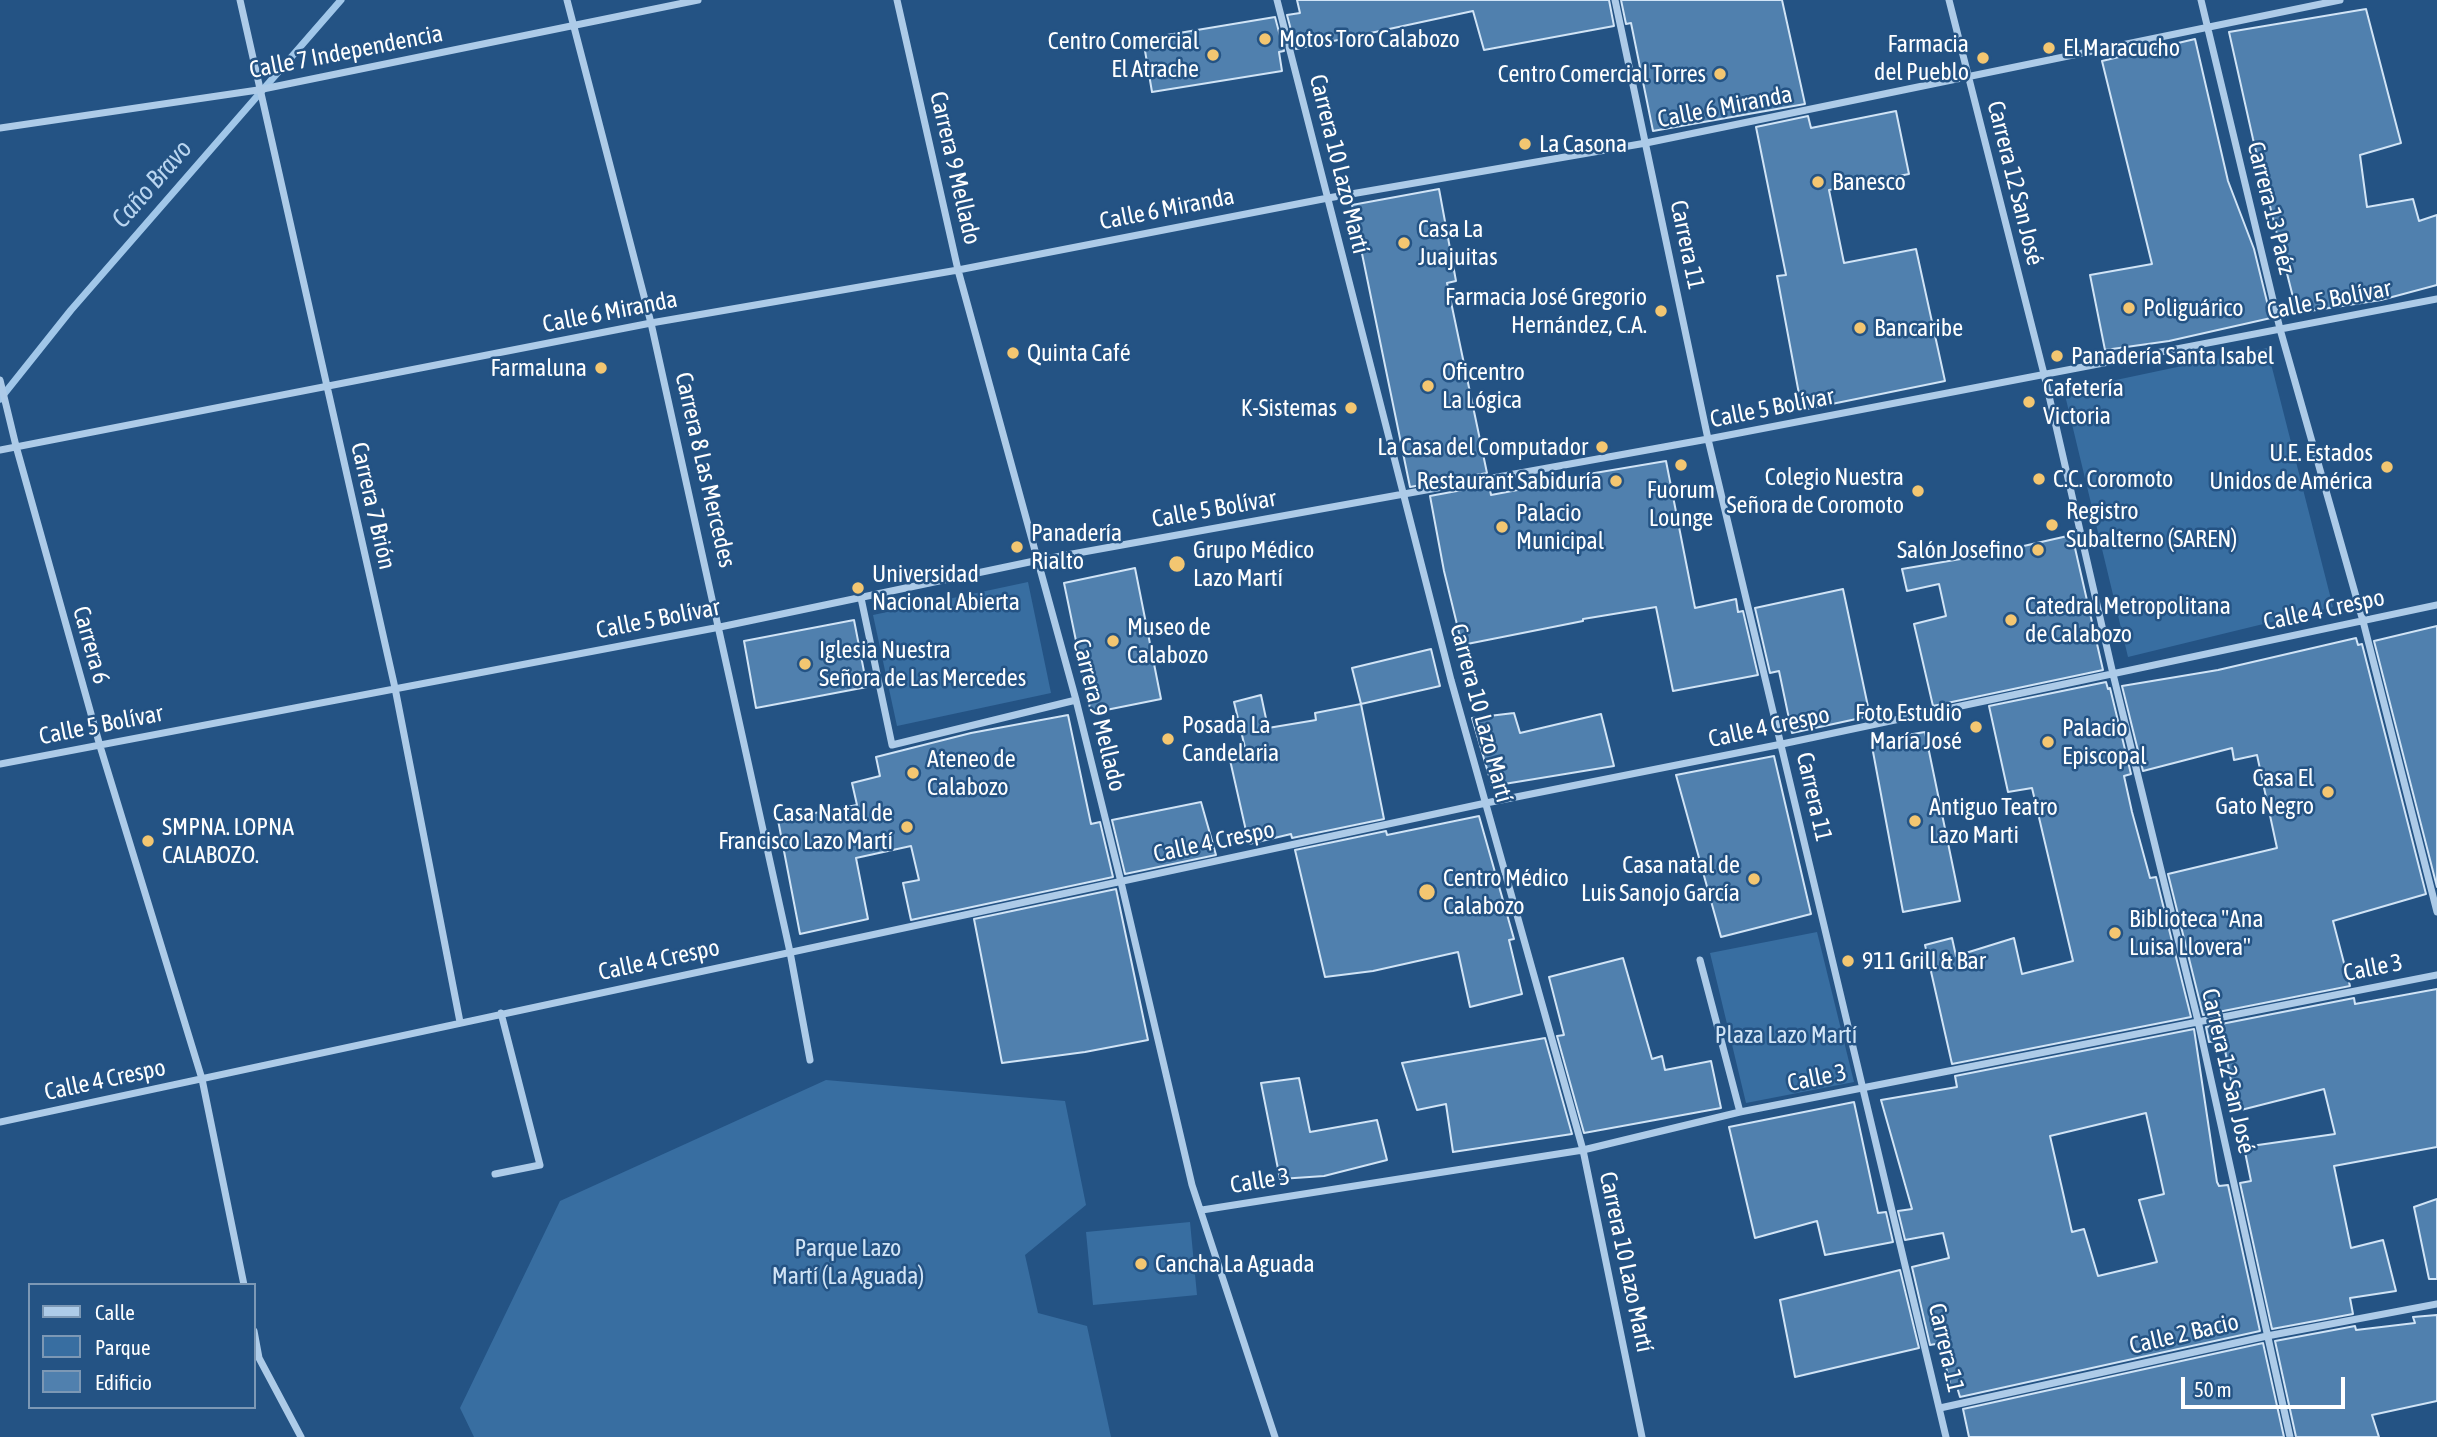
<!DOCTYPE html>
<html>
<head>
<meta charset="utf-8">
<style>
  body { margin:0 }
  #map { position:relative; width:2437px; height:1437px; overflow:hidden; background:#245384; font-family:"Asap Condensed",sans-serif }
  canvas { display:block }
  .legend { position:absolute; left:28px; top:1283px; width:228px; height:126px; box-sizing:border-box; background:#245384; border:2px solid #7c98b5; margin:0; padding:9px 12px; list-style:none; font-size:21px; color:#fff }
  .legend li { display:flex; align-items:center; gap:14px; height:35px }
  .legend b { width:35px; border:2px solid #7c98b5 }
  .scale { position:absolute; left:2181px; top:1377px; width:164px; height:32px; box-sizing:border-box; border:4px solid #fff; border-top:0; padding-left:9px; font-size:21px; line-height:24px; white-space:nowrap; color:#fff; -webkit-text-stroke:5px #245384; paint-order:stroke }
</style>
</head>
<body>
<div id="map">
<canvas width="2437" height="1437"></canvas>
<ul class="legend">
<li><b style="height:9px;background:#adcbe8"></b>Calle</li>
<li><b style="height:19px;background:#386ea1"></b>Parque</li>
<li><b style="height:19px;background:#5080ae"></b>Edificio</li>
</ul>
<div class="scale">50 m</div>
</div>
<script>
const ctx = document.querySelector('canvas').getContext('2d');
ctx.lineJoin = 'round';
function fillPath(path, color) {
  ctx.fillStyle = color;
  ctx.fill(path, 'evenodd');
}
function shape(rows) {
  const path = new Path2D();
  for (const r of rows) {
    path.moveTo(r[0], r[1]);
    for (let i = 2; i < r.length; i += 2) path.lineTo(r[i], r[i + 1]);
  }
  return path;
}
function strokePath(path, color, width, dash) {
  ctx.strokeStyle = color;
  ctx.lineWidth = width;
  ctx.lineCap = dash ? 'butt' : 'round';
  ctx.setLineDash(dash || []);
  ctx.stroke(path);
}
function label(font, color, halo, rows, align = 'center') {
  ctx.font = font + ' "Asap Condensed",sans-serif';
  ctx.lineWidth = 5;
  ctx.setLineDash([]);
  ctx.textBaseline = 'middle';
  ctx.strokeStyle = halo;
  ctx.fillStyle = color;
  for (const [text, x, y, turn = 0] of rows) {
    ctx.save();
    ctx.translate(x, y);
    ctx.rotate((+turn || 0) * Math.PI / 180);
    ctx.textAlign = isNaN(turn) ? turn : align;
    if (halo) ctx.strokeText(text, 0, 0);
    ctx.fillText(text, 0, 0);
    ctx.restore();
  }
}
fillPath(shape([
  [2267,348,2333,607,2128,657,2064,391],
  [1028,582,1051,693,897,726,873,615],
  [1817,932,1854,1082,1746,1103,1710,953],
  [826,1080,1065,1101,1086,1205,1025,1255,1038,1313,1087,1326,1111,1437,474,1437,460,1408,560,1201],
  [1190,1222,1197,1295,1093,1305,1086,1232]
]), '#386ea1');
strokePath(shape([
  [0,399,71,310,341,0]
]), '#a1c7e9', 7);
const building = shape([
  [1297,0,1609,0,1614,26,1484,50,1473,11,1296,49,1287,15,1300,13,1297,0],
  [1621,0,1782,0,1805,104,1653,131,1631,23,1626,24,1621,0],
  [2366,9,2401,143,2360,155,2367,207,2413,199,2419,221,2437,215,2437,285,2381,300,2297,313,2253,139,2229,32,2366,9],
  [1275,17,1284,51,1279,52,1282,71,1152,92,1143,39,1275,17],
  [2195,39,2228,181,2254,249,2271,318,2169,341,2105,350,2090,275,2152,264,2102,61,2195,39],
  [1896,111,1909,174,1829,190,1844,263,1916,249,1945,381,1802,410,1777,276,1786,275,1756,127,1808,116,1811,128,1896,111],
  [1439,189,1456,281,1447,283,1487,473,1410,487,1352,205,1439,189],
  [1666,461,1695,608,1736,599,1738,612,1743,611,1758,675,1673,691,1656,607,1583,619,1583,621,1462,645,1444,571,1430,496,1489,485,1491,495,1565,481,1565,478,1666,461],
  [2072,535,2103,670,1933,706,1914,624,1946,616,1939,584,1907,591,1902,569,1984,555,2072,535],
  [1135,568,1161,699,1091,713,1064,583,1135,568],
  [1843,589,1870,716,1792,733,1779,671,1770,673,1755,608,1843,589],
  [854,620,867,687,756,708,744,641,854,620],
  [2437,626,2437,887,2374,641,2437,626],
  [2356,638,2358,645,2362,644,2426,894,2333,921,2350,986,2203,1015,2168,874,2277,848,2257,755,2234,760,2232,748,2143,771,2122,686,2218,670,2356,638],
  [1431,649,1440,686,1361,704,1352,668,1431,649],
  [2106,682,2108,689,2110,688,2131,774,2124,776,2132,812,2150,878,2156,877,2191,1017,1952,1064,1925,945,1952,938,1956,956,2014,938,2022,974,2073,961,2032,788,2008,792,1989,706,2106,682],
  [1261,695,1268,728,1316,720,1315,713,1361,704,1384,819,1292,838,1291,834,1249,844,1230,760,1247,756,1234,702,1261,695],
  [1514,713,1520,733,1601,714,1614,766,1492,786,1472,718,1514,713],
  [1068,715,1091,824,1100,822,1113,877,911,920,903,883,919,880,911,846,856,858,868,919,800,934,778,820,857,805,852,783,880,776,876,757,971,733,1068,715],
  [1925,732,1960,901,1903,912,1871,741,1925,732],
  [1774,756,1811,914,1721,937,1676,775,1774,756],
  [1201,802,1216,855,1125,874,1112,820,1201,802],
  [1479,816,1514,939,1509,940,1522,994,1470,1007,1458,952,1373,971,1325,977,1295,850,1386,831,1387,835,1479,816],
  [1116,889,1148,1040,1085,1052,1002,1063,974,919,1116,889],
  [1623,958,1652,1059,1662,1056,1665,1070,1711,1061,1721,1108,1584,1133,1557,1036,1564,1035,1549,977,1623,958],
  [2437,989,2437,1147,2334,1166,2351,1248,2383,1240,2396,1291,2350,1298,2353,1314,2272,1329,2240,1183,2251,1181,2244,1147,2335,1134,2324,1089,2237,1111,2223,1040,2209,1042,2206,1027,2354,998,2355,1004,2437,989],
  [2194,1029,2217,1182,2219,1186,2228,1185,2260,1331,1960,1397,1957,1387,1951,1389,1941,1343,1930,1345,1912,1267,1949,1258,1943,1233,1905,1240,1898,1211,1912,1209,1881,1100,1957,1087,1955,1076,2194,1029],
  [2146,1113,2164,1194,2139,1200,2157,1262,2098,1276,2084,1229,2072,1232,2050,1136,2146,1113],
  [1545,1038,1572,1134,1453,1152,1446,1104,1417,1110,1402,1063,1545,1038],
  [1299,1078,1310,1132,1377,1120,1387,1160,1324,1176,1280,1179,1261,1083,1299,1078],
  [1854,1102,1878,1213,1886,1212,1893,1242,1825,1255,1817,1221,1755,1238,1729,1127,1854,1102],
  [2437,1199,2437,1279,2429,1279,2414,1207,2437,1199],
  [1900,1270,1919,1348,1795,1377,1780,1300,1900,1270],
  [2437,1315,2437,1401,2372,1415,2379,1437,2296,1437,2275,1341,2355,1326,2356,1330,2415,1323,2413,1317,2437,1315],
  [2263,1343,2284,1437,1969,1437,1963,1409,2263,1343]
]);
fillPath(building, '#5080ae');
strokePath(building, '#d1e4f6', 2);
strokePath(shape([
  [240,0,395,688,460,1022],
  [567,0,651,323,790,952,810,1060],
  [897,0,958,270,1076,700,1121,882,1192,1185,1275,1437],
  [1277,0,1451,680,1583,1150,1642,1437],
  [1615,0,1708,439,1946,1437],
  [1949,0,2044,374,2113,674,2198,1021,2290,1437],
  [2201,0,2280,329,2363,621,2437,912],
  [0,128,258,90,698,0],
  [0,380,16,446,100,746,202,1079,244,1285],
  [0,450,651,323,958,270,1328,198,1646,143,2340,0],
  [861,598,892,745,1076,700],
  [0,764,720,627,1039,560,1708,439,2437,299],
  [1700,960,1740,1112],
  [0,1122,1486,803,1782,744,2437,605],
  [495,1174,540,1165,501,1013],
  [1202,1210,1583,1150,1740,1112,2437,975],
  [254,1331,259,1358,301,1437],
  [1940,1408,2267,1336,2437,1304]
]), '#adcbe8', 7);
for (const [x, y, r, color] of [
  [1265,39,7,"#f3c671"],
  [2049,48,7,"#f3c671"],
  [1213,55,7,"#f3c671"],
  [1983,58,7,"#f3c671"],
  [1720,74,7,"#f3c671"],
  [1525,144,7,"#f3c671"],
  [1818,182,7,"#f3c671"],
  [1404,243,7,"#f3c671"],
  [2129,308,7,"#f3c671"],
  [1661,311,7,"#f3c671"],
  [1860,328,7,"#f3c671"],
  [1013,353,7,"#f3c671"],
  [2057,356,7,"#f3c671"],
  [601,368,7,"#f3c671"],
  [1428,386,7,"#f3c671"],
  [2029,402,7,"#f3c671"],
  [1351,408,7,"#f3c671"],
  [1602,447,7,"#f3c671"],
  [1681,465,7,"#f3c671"],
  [2387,467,7,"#f3c671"],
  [2039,479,7,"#f3c671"],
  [1616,481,7,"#f3c671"],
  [1918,491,7,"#f3c671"],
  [2052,525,7,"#f3c671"],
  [1502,527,7,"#f3c671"],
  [1017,547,7,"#f3c671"],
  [2038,550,7,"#f3c671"],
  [1177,564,9,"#f3c671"],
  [858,588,7,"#f3c671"],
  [2011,620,7,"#f3c671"],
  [1113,641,7,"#f3c671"],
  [805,664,7,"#f3c671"],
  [1976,727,7,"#f3c671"],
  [1168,739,7,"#f3c671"],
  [2048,742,7,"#f3c671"],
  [913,773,7,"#f3c671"],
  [2328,792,7,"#f3c671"],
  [1915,821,7,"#f3c671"],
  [907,827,7,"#f3c671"],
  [148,841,7,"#f3c671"],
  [1754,879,7,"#f3c671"],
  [1427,892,9,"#f3c671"],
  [2115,933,7,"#f3c671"],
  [1848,961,7,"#f3c671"],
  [1141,1264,7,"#f3c671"]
]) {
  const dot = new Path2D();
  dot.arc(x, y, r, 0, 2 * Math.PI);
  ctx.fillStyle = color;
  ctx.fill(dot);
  strokePath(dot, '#245384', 2.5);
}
label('24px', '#fff', '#245384', [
  ["Motos Toro Calabozo",1279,39],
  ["Centro Comercial",1199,41,"right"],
  ["El Atrache",1199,69,"right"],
  ["Farmacia",1969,44,"right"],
  ["del Pueblo",1969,72,"right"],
  ["El Maracucho",2063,48],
  ["Centro Comercial Torres",1706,74,"right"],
  ["La Casona",1539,144],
  ["Banesco",1832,182],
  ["Casa La",1418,229],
  ["Juajuitas",1418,257],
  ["Farmacia José Gregorio",1647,297,"right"],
  ["Hernández, C.A.",1647,325,"right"],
  ["Poliguárico",2143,308],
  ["Bancaribe",1874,328],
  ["Quinta Café",1027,353],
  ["Panadería Santa Isabel",2071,356],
  ["Farmaluna",587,368,"right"],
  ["Oficentro",1442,372],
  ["La Lógica",1442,400],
  ["Cafetería",2043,388],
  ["Victoria",2043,416],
  ["K-Sistemas",1337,408,"right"],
  ["La Casa del Computador",1588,447,"right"],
  ["U.E. Estados",2373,453,"right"],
  ["Unidos de América",2373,481,"right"],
  ["Colegio Nuestra",1904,477,"right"],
  ["Señora de Coromoto",1904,505,"right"],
  ["C.C. Coromoto",2053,479],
  ["Restaurant Sabiduría",1602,481,"right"],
  ["Fuorum",1681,490,"center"],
  ["Lounge",1681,518,"center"],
  ["Registro",2066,511],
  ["Subalterno (SAREN)",2066,539],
  ["Palacio",1516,513],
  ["Municipal",1516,541],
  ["Panadería",1031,533],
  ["Rialto",1031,561],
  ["Grupo Médico",1193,550],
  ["Lazo Martí",1193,578],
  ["Salón Josefino",2024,550,"right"],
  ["Universidad",872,574],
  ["Nacional Abierta",872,602],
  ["Catedral Metropolitana",2025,606],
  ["de Calabozo",2025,634],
  ["Museo de",1127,627],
  ["Calabozo",1127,655],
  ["Iglesia Nuestra",819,650],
  ["Señora de Las Mercedes",819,678],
  ["Foto Estudio",1962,713,"right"],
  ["María José",1962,741,"right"],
  ["Posada La",1182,725],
  ["Candelaria",1182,753],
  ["Palacio",2062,728],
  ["Episcopal",2062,756],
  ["Ateneo de",927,759],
  ["Calabozo",927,787],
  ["Casa El",2314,778,"right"],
  ["Gato Negro",2314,806,"right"],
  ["Antiguo Teatro",1929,807],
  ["Lazo Marti",1929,835],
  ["Casa Natal de",893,813,"right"],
  ["Francisco Lazo Martí",893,841,"right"],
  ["SMPNA. LOPNA",162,827],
  ["CALABOZO.",162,855],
  ["Casa natal de",1740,865,"right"],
  ["Luis Sanojo García",1740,893,"right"],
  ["Centro Médico",1443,878],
  ["Calabozo",1443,906],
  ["Biblioteca \"Ana",2129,919],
  ["Luisa Llovera\"",2129,947],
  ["911 Grill & Bar",1862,961],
  ["Cancha La Aguada",1155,1264]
], 'left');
label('24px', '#fff', '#245384', [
  ["Calle 7 Independencia",346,52,-11],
  ["Calle 6 Miranda",1725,107,-11],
  ["Carrera 10 Lazo Martí",1339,164,76],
  ["Carrera 9 Mellado",955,168,77],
  ["Carrera 12 San José",2015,183,76],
  ["Carrera 13 Paéz",2271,208,76],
  ["Calle 6 Miranda",1167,209,-11],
  ["Carrera 11",1687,245,78],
  ["Calle 5 Bolívar",2329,300,-11],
  ["Calle 6 Miranda",610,312,-11],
  ["Calle 5 Bolívar",1772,408,-11],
  ["Carrera 8 Las Mercedes",705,470,77],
  ["Carrera 7 Brión",373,506,77],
  ["Calle 5 Bolívar",1214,509,-10],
  ["Calle 4 Crespo",2324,610,-12],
  ["Calle 5 Bolívar",658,619,-11],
  ["Carrera 6",91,645,74],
  ["Carrera 10 Lazo Martí",1481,713,75],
  ["Carrera 9 Mellado",1099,715,76],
  ["Calle 5 Bolívar",101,725,-11],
  ["Calle 4 Crespo",1769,727,-12],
  ["Carrera 11",1814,797,77],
  ["Calle 4 Crespo",1214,842,-12],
  ["Calle 4 Crespo",659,960,-12],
  ["Calle 3",2373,968,-11],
  ["Carrera 12 San José",2228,1071,77],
  ["Calle 3",1817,1078,-11],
  ["Calle 4 Crespo",105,1080,-12],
  ["Calle 3",1260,1181,-9],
  ["Carrera 10 Lazo Martí",1626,1262,78],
  ["Calle 2 Bacio",2184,1334,-13],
  ["Carrera 11",1946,1348,77]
]);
label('24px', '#d1e4f6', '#245384', [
  ["Plaza Lazo Martí",1786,1035],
  ["Parque Lazo",848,1248],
  ["Martí (La Aguada)",848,1276]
]);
label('italic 26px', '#b9d5f0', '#245384', [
  ["Caño Bravo",152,184,-49]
]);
</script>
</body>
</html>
